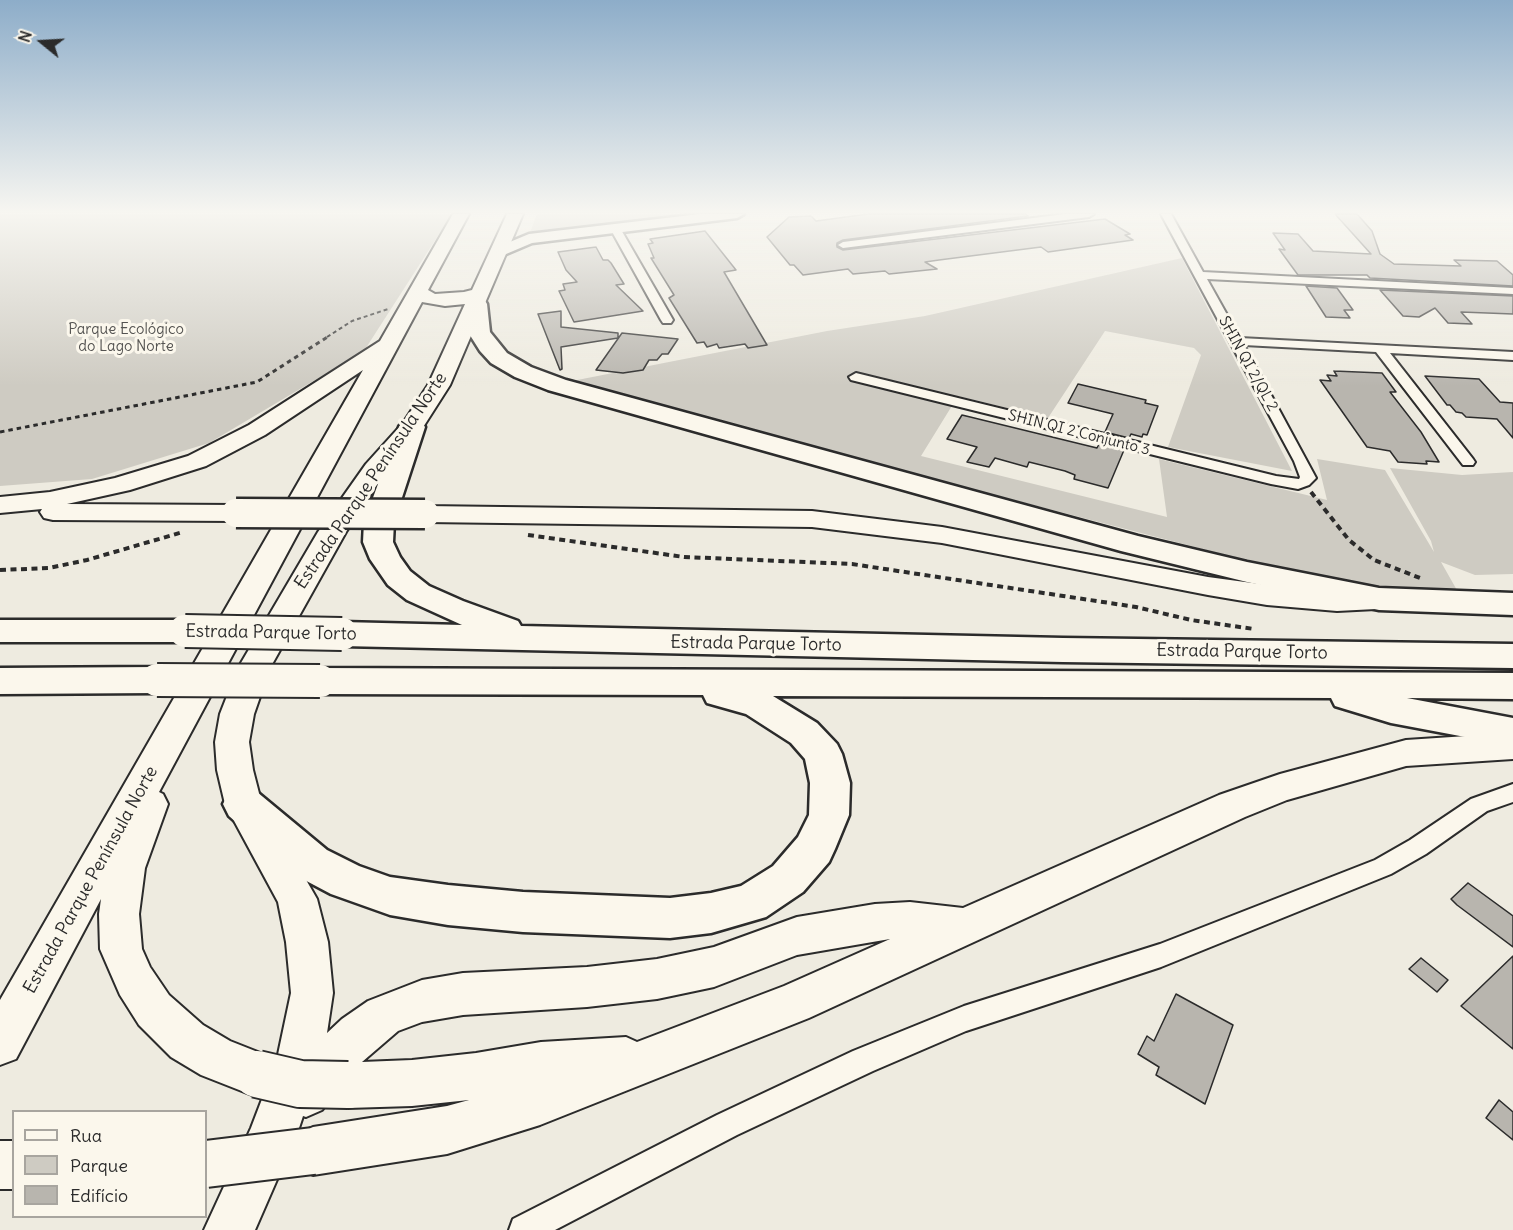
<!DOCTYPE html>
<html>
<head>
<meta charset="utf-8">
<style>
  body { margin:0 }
  #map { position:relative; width:1513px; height:1230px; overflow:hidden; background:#eeebe0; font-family:Delius,sans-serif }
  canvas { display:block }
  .legend { position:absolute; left:12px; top:1110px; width:195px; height:108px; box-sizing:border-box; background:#fbf7ec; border:2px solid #a8a59f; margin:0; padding:8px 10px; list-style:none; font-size:18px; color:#2b2b2b }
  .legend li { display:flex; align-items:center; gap:12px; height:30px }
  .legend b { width:30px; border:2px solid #a8a59f }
  .north { position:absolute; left:12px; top:12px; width:60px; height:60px; -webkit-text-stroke:4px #fbf7ec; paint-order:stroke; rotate:288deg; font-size:16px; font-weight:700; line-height:24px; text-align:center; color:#2b2b2b }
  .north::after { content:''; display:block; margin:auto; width:21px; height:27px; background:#2b2b2b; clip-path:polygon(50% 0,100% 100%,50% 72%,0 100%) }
</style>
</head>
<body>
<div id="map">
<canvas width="1513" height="1230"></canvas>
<ul class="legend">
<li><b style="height:8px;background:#fbf7ec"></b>Rua</li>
<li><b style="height:16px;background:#cecbc2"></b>Parque</li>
<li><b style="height:16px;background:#b8b5ae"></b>Edifício</li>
</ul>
<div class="north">N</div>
</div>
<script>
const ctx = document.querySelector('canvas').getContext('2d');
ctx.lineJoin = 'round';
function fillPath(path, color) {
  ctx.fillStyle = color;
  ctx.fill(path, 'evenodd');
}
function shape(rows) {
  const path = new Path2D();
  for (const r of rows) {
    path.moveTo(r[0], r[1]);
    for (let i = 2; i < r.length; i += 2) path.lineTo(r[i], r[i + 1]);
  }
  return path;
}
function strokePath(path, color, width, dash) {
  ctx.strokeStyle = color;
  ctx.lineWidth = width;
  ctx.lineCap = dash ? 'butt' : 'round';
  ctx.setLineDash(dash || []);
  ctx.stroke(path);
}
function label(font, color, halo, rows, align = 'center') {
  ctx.font = font + ' Delius,sans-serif';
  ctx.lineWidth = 6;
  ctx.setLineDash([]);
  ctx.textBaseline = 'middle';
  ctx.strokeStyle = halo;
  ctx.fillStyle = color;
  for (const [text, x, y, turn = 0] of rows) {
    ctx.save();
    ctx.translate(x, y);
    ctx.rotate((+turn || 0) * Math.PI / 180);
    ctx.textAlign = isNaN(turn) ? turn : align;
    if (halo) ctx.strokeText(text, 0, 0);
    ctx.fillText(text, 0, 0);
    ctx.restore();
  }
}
fillPath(shape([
  [0,214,452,214,364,351,209,443,92,479,0,486],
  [537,214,687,214,530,232],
  [1182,258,1292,471,1168,447,1201,355,1194,348,1105,331,1048,418,958,396,921,456,1167,517,1159,459,1327,500,1317,459,1385,470,1434,552,1431,541,1390,468,1462,475,1513,472,1513,574,1475,575,1441,562,1458,592,1349,587,910,473,572,381,827,331,925,316]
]), '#cecbc2');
const building = shape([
  [868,214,1026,214,1028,216,843,240,837,243,837,247,843,250,1105,219,1130,234,1125,235,1133,240,1048,252,1041,247,939,260,925,262,937,269,889,274,885,271,853,274,848,269,803,275,794,265,790,265,767,237,789,217,811,216,816,221,868,214],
  [1335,214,1357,214,1372,231,1380,254,1394,264,1461,266,1454,260,1497,261,1513,275,1513,286,1370,278,1367,275,1298,275,1279,249,1285,250,1273,233,1298,234,1313,251,1371,254,1335,214],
  [705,231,736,270,724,272,767,345,748,348,745,344,719,348,717,344,707,347,704,342,697,343,669,298,674,295,651,258,654,258,648,244,653,243,650,239,705,231],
  [596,247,603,260,608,260,611,263,624,284,616,285,643,311,574,322,559,291,565,290,563,284,577,282,566,270,558,252,596,247],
  [1306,286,1337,288,1353,310,1344,310,1350,318,1326,317,1306,286],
  [1380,290,1513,296,1513,314,1461,312,1472,324,1448,323,1435,308,1419,317,1403,316,1380,290],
  [561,311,561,327,618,333,618,338,561,347,562,369,560,370,538,314,561,311],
  [622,333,678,339,668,354,662,354,657,360,649,360,643,370,623,373,596,370,622,333],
  [1334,371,1382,373,1396,392,1390,392,1421,432,1439,462,1426,461,1427,464,1398,462,1390,451,1367,447,1320,380,1331,381,1327,375,1337,376,1334,371],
  [1425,376,1479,379,1500,402,1513,403,1513,438,1497,419,1466,417,1462,413,1456,412,1450,405,1447,405,1425,376],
  [1078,384,1146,400,1145,403,1158,406,1147,435,1143,434,1142,437,1131,434,1129,438,1105,432,1113,414,1068,403,1078,384],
  [962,415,1097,448,1099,444,1124,450,1108,488,1074,479,1075,475,1065,471,1029,462,1027,467,995,458,989,467,967,462,977,447,947,439,962,415],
  [1468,883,1513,916,1513,947,1457,905,1451,899,1468,883],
  [1513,956,1513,1049,1461,1006,1513,956],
  [1421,958,1448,980,1437,992,1409,969,1421,958],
  [1176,994,1233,1025,1205,1104,1156,1075,1159,1067,1138,1054,1147,1036,1154,1041,1176,994],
  [1499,1100,1513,1112,1513,1140,1486,1118,1499,1100]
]);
fillPath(building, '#b8b5ae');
strokePath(building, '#2b2b2b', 1.5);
const street = shape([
  [1065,214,1094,214,1089,217,843,248,838,245,843,242,1065,214],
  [1161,214,1171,214,1203,272,1513,288,1513,294,1207,279,1240,338,1513,352,1513,360,1390,353,1473,459,1475,462,1473,465,1463,465,1376,352,1244,345,1316,478,1309,485,1298,489,1271,484,851,380,849,377,856,373,1276,476,1299,479,1300,477,1294,461,1161,214],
  [615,225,620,228,673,320,671,323,663,323,661,320,610,228,615,225],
  [1513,784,1513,802,1487,811,1426,854,1391,874,1161,967,966,1031,873,1071,737,1135,555,1230,509,1230,513,1219,717,1115,853,1051,964,1006,1160,944,1375,860,1410,840,1471,799,1513,784]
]);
const secondary = shape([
  [700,214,744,214,737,218,532,243,499,257,491,252,493,249,529,234,700,214]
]);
const primary = shape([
  [453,214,469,214,428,290,435,294,464,292,472,290,507,214,523,214,450,385,420,432,384,474,346,532,270,668,254,714,249,742,253,770,261,801,317,899,328,942,333,993,327,1033,342,1019,368,1001,422,980,463,973,587,967,657,959,714,947,797,917,875,904,910,902,963,908,1219,795,1280,774,1406,740,1513,733,1513,759,1406,766,1287,800,1245,817,809,1018,540,1125,447,1154,313,1175,296,1168,289,1152,255,1230,204,1230,251,1128,264,1094,257,1097,201,1075,171,1057,139,1025,120,995,100,949,99,914,101,899,16,1059,0,1065,0,1000,363,370,265,435,206,466,130,490,67,504,236,505,245,507,249,513,245,519,236,521,53,520,44,518,40,512,42,509,0,513,0,497,50,492,115,478,188,456,249,425,380,341,453,214],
  [422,302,445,306,465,304,428,385,403,423,366,464,318,532,238,668,220,714,215,742,217,770,225,804,278,902,286,942,291,993,276,1064,273,1058,230,1041,203,1025,169,995,150,967,142,949,139,914,145,868,168,804,163,794,159,792,422,302],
  [890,939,784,986,637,1042,626,1037,541,1042,476,1053,412,1060,362,1062,398,1031,422,1022,463,1015,587,1007,657,999,714,987,797,955,890,939],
  [331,1099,348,1108,412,1106,469,1100,447,1106,313,1127,297,1134,303,1116,306,1117,322,1110,331,1099],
  [425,506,812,511,942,527,1208,577,1267,585,1337,591,1376,589,1386,592,1391,599,1386,606,1376,609,1337,611,1267,605,1208,595,942,543,812,527,425,522,416,520,412,514,416,508,425,506],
  [0,1141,14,1141,14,1189,0,1189,0,1141]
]);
const highway = shape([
  [476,298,484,299,487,304,490,332,507,353,531,367,566,380,1138,536,1247,562,1379,588,1513,593,1513,615,1379,610,1247,582,1121,551,548,390,515,377,491,363,480,351,468,332,465,304,468,299,476,298],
  [412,419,421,421,425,427,394,522,393,542,400,557,410,571,429,586,463,601,518,621,521,626,1063,638,1513,644,1513,668,1063,662,342,646,330,642,325,634,330,626,342,622,462,625,407,600,388,585,370,559,363,542,364,522,399,427,403,421,412,419],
  [0,620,185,620,197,623,202,631,197,639,185,642,0,642,0,620],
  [157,667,170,671,175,680,170,689,157,693,0,694,0,668,157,667],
  [320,668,1513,673,1513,699,1407,698,1513,718,1513,746,1391,723,1335,706,1331,698,773,696,817,723,837,744,842,754,850,783,849,815,835,849,829,862,803,892,766,917,711,933,670,938,523,932,448,925,390,915,331,894,297,876,229,816,223,804,229,792,243,788,257,792,327,850,359,866,390,877,448,885,523,892,670,898,711,893,741,886,773,866,798,837,809,815,810,783,805,759,791,743,746,714,707,703,703,695,320,694,307,690,302,681,307,672,320,668]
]);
strokePath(street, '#2b2b2b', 4);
strokePath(secondary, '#2b2b2b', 5);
strokePath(primary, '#2b2b2b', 4);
strokePath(highway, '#2b2b2b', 5);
strokePath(shape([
  [327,337,352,321,388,309]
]), '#2b2b2b', 2, [4, 3]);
strokePath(shape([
  [0,432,257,382,329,336]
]), '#2b2b2b', 3, [4.5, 4]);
strokePath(shape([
  [1311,492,1349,540,1374,560,1420,578],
  [528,535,684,557,852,564,1136,607,1191,620,1254,629],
  [0,570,49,568,87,560,183,532]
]), '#2b2b2b', 4, [6, 4.5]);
fillPath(street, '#fbf7ec');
fillPath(secondary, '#fbf7ec');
fillPath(primary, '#fbf7ec');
fillPath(highway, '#fbf7ec');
const primaryBridgeFar1 = shape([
  [236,513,425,514]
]);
const primaryBridge = shape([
  [257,1074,300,1084,348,1085],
  [206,1164,313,1151]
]);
const highwayBridge = shape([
  [185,631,342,634],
  [157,680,320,681]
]);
strokePath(primaryBridgeFar1, '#2b2b2b', 33, []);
strokePath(primaryBridge, '#2b2b2b', 50, []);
strokePath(highwayBridge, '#2b2b2b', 36, []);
strokePath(primaryBridgeFar1, '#fbf7ec', 28);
strokePath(primaryBridge, '#fbf7ec', 46);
strokePath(highwayBridge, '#fbf7ec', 32);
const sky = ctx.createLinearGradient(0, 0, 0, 386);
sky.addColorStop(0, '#8dadc9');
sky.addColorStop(0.55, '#f7f6f1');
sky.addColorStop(1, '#f7f6f100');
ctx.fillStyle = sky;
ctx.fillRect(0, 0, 1513, 386);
label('15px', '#545351', '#fbf7ec', [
  ["Parque Ecológico",126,330],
  ["do Lago Norte",126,347]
]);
label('15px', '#2b2b2b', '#fbf7ec', [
  ["SHIN QI 2/QL 2",1248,364,61],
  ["SHIN QI 2 Conjunto 3",1079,433,14]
]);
label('18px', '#2b2b2b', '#fbf7ec', [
  ["Estrada Parque Península Norte",371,481,-56],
  ["Estrada Parque Torto",271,633,1],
  ["Estrada Parque Torto",756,644,1],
  ["Estrada Parque Torto",1242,652,1],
  ["Estrada Parque Península Norte",91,880,-61]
]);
</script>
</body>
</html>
